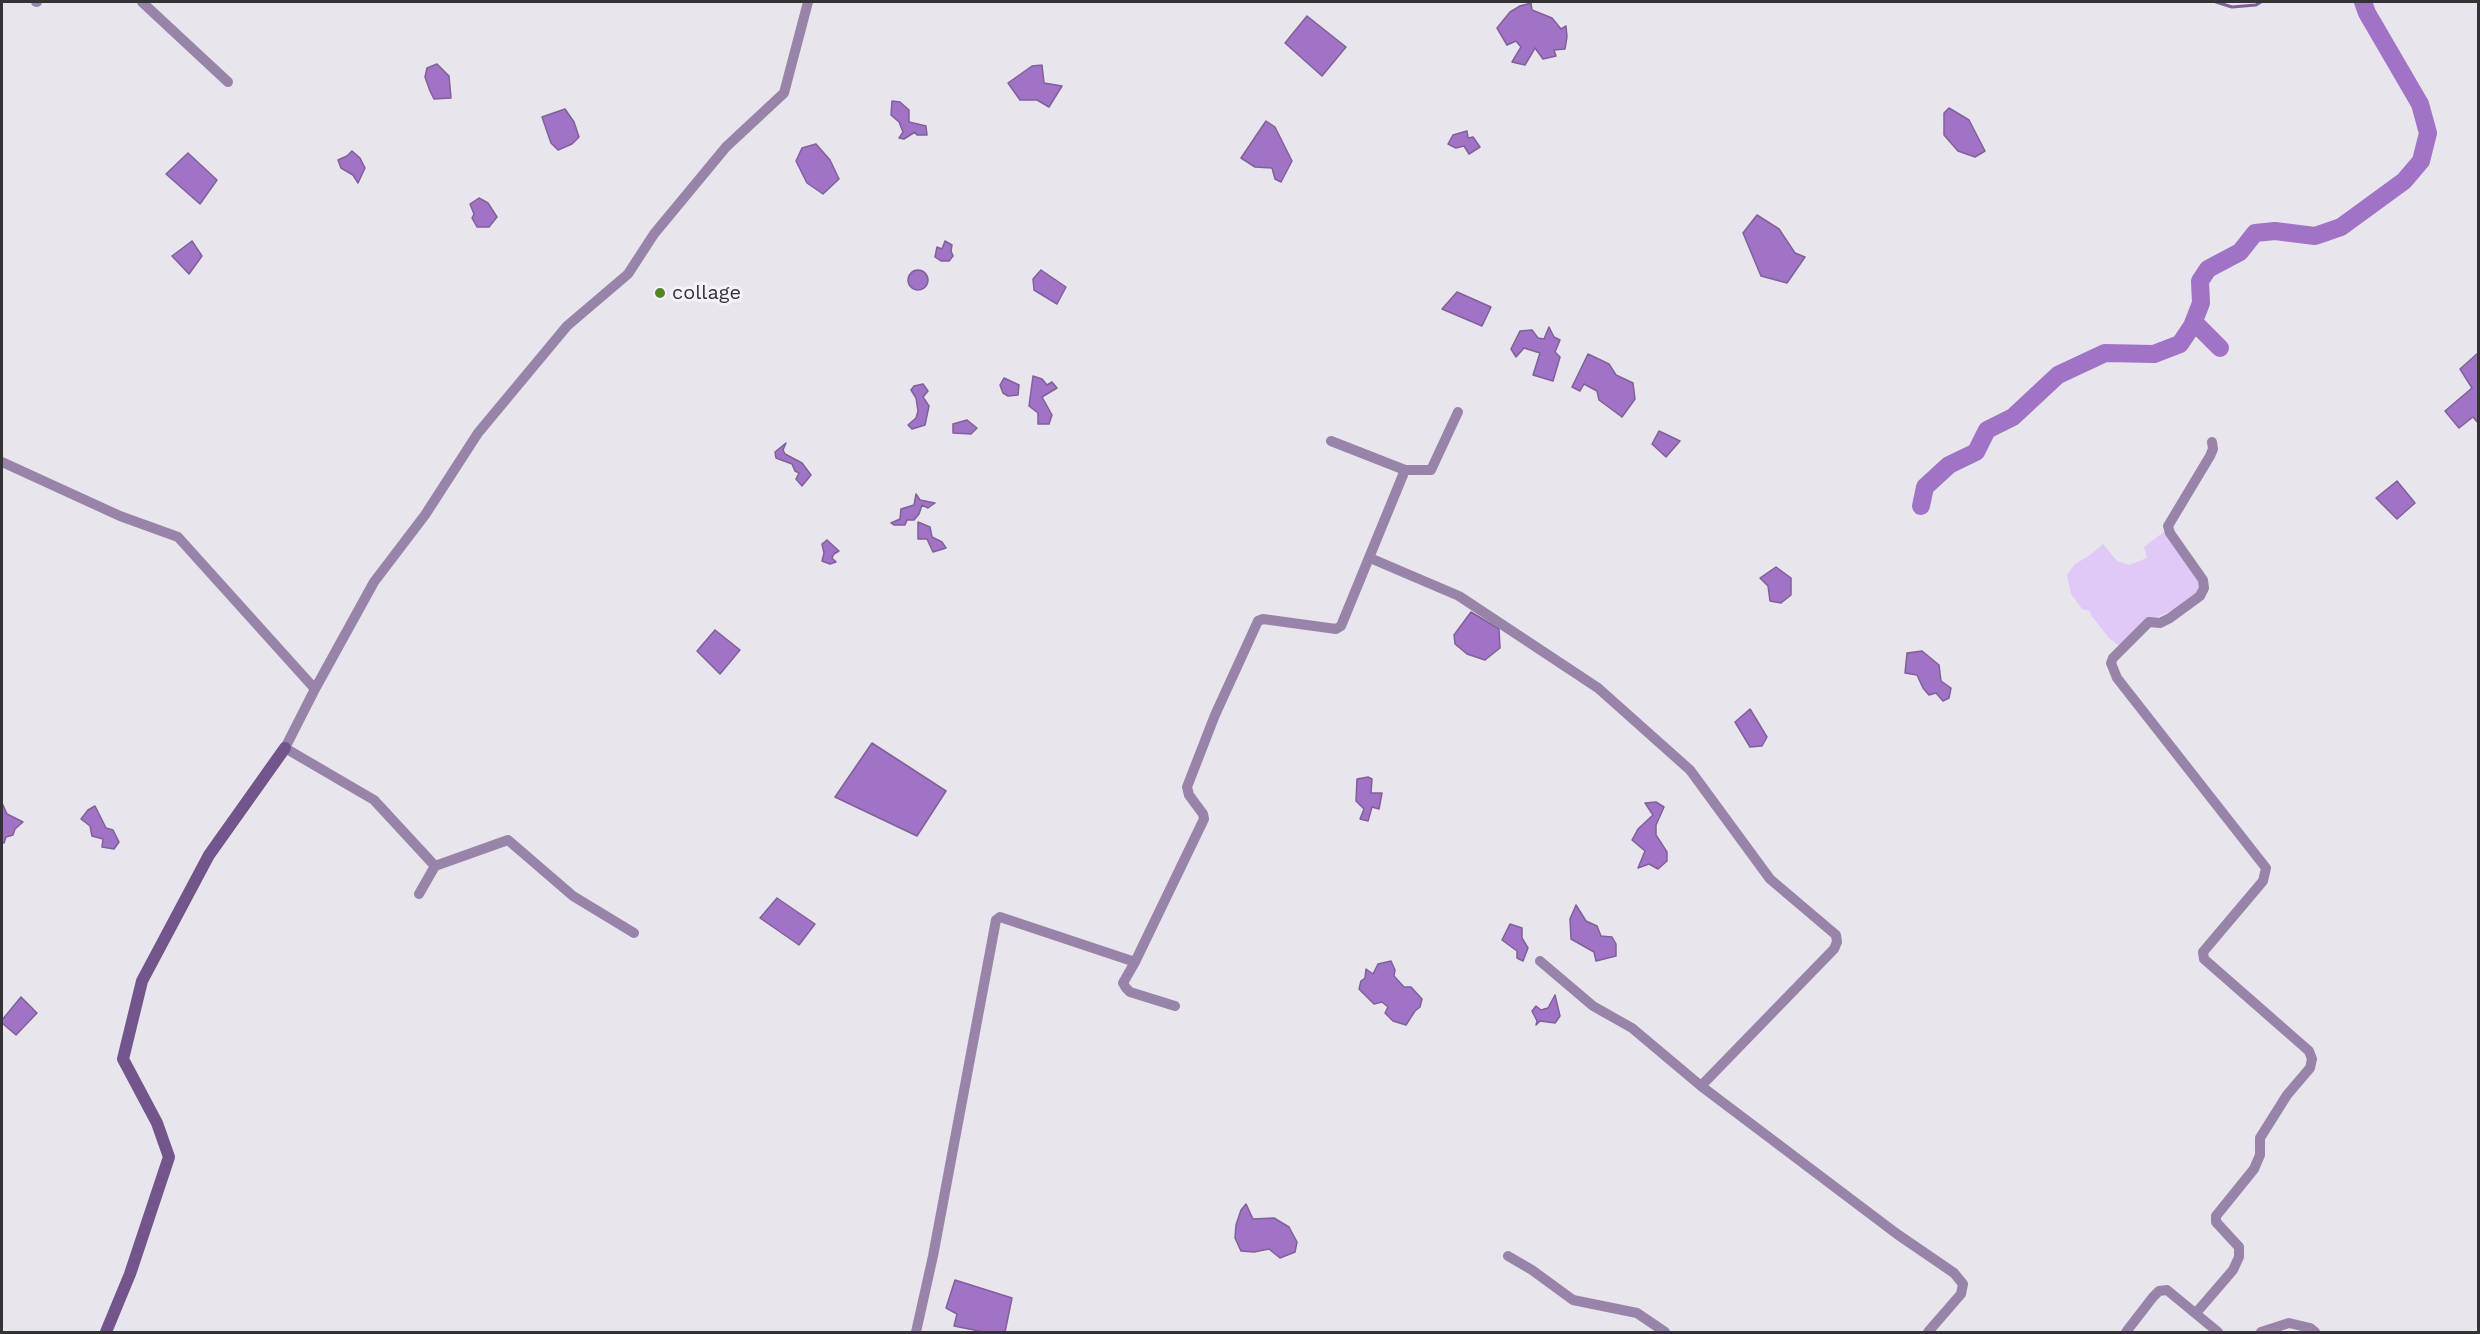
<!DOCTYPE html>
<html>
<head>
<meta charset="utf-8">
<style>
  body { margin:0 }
  #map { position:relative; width:2480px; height:1334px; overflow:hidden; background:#e8e5ec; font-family:"Work Sans",sans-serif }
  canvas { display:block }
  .frame { position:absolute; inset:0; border:3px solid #333234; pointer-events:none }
</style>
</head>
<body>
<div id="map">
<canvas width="2480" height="1334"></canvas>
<div class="frame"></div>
</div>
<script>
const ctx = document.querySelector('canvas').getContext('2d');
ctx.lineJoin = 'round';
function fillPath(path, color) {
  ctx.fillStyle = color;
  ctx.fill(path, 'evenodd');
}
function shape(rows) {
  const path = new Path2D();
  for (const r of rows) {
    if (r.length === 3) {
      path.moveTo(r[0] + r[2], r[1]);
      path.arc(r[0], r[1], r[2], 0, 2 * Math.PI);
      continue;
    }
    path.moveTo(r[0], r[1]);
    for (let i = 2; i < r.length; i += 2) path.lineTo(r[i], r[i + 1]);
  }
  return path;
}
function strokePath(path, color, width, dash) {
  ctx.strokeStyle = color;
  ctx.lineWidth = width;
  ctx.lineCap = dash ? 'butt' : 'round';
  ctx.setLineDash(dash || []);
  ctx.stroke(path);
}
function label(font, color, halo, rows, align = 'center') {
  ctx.font = font + ' "Work Sans",sans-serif';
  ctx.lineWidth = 6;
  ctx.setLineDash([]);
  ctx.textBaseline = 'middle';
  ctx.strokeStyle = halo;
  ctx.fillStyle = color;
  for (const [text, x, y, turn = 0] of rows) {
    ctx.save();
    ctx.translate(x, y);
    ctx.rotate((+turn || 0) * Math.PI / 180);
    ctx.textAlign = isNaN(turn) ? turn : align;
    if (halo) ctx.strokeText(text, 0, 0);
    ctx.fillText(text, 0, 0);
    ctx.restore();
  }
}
fillPath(shape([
  [2165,531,2201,581,2198,592,2174,610,2142,623,2122,644,2118,645,2109,638,2091,615,2090,611,2082,609,2071,594,2067,575,2075,564,2090,555,2103,544,2117,561,2129,565,2147,558,2144,547]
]), '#e0c9f6');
const water = shape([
  [1531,3,1532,10,1552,18,1561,29,1566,26,1567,37,1565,49,1554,50,1556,56,1543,59,1535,48,1525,65,1512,62,1521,47,1516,41,1507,45,1497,28,1510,12,1520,6,1531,3],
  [1307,16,1346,47,1322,76,1285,43,1307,16],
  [437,64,449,76,451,98,434,99,430,91,425,77,427,68,437,64],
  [1042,65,1044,83,1062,86,1049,107,1037,100,1020,100,1008,83,1032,66,1042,65],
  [892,101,900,102,909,110,909,122,926,126,927,135,917,135,915,132,904,139,899,138,903,132,899,122,891,115,892,101],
  [1949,108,1969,120,1985,151,1975,157,1958,151,1944,135,1944,113,1949,108],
  [565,109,574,122,579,137,572,144,558,150,551,143,542,117,565,109],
  [1266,121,1275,127,1292,161,1281,182,1275,179,1272,168,1255,167,1241,158,1266,121],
  [1467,131,1468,138,1473,137,1480,147,1469,154,1464,146,1456,148,1448,144,1453,135,1467,131],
  [816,144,830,160,839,179,823,194,807,183,796,161,802,148,816,144],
  [352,151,360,158,365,168,358,183,353,175,341,168,338,160,347,156,352,151],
  [188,153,217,180,200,204,166,174,188,153],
  [479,198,488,203,497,217,489,227,477,227,472,218,474,214,470,204,479,198],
  [1757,215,1779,229,1795,253,1805,257,1787,283,1761,276,1743,233,1757,215],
  [192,241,202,256,189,274,172,256,192,241],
  [945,241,952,245,951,251,953,256,949,261,941,261,935,257,937,247,942,249,945,241],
  [918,280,10],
  [1041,270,1066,287,1057,304,1034,290,1033,279,1041,270],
  [1457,292,1491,307,1482,326,1442,309,1457,292],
  [1549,327,1554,337,1560,340,1555,352,1560,357,1553,381,1533,375,1540,353,1524,348,1516,357,1511,349,1520,331,1532,330,1538,338,1544,339,1549,327],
  [2478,353,2478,423,2473,417,2459,428,2445,411,2472,388,2460,369,2478,353],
  [1588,354,1609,364,1616,375,1633,383,1635,399,1622,417,1599,400,1597,391,1584,384,1580,391,1572,387,1588,354],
  [1033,376,1042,379,1047,385,1052,382,1057,388,1042,397,1052,415,1049,424,1038,424,1038,413,1029,406,1033,376],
  [1004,378,1019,385,1018,395,1008,396,1003,393,1000,385,1004,378],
  [923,384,928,391,923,397,929,406,925,425,912,429,908,425,916,418,918,411,916,398,911,390,914,386,923,384],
  [967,420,977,428,971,434,953,433,953,424,967,420],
  [1659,431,1680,441,1666,457,1652,444,1659,431],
  [786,443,783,450,785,454,802,463,811,475,802,486,796,479,799,473,795,471,792,464,776,458,775,452,786,443],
  [2397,481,2415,503,2397,519,2376,498,2397,481],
  [916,494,920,500,935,503,928,508,922,505,919,514,914,520,907,520,905,525,894,525,891,523,900,519,901,509,914,505,916,494],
  [918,522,930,527,932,537,942,542,946,548,933,552,927,539,918,539,918,522],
  [827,540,839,551,834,554,832,558,836,562,830,564,822,561,824,553,822,544,827,540],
  [1776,567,1791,578,1791,595,1781,603,1770,601,1768,586,1760,578,1776,567],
  [1471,612,1499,629,1500,648,1485,660,1467,654,1455,644,1454,635,1471,612],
  [715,630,740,650,720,674,697,651,715,630],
  [1922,651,1939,665,1941,681,1951,688,1949,698,1943,701,1936,693,1929,695,1923,688,1917,675,1905,673,1907,653,1922,651],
  [1750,709,1767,737,1762,746,1750,747,1735,722,1750,709],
  [872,743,946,791,917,836,835,797,872,743],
  [1368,777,1372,779,1371,793,1382,793,1379,809,1372,807,1368,821,1360,819,1364,809,1356,801,1357,779,1368,777],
  [1656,802,1664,807,1656,825,1656,835,1667,852,1667,861,1658,869,1649,864,1638,868,1645,851,1632,840,1638,829,1653,815,1645,803,1656,802],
  [2,803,7,814,23,822,15,829,13,835,6,837,4,843,2,842,2,803],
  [95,806,106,828,113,830,119,842,114,849,102,847,103,839,92,836,90,826,81,819,88,810,95,806],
  [777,898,815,924,799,945,760,918,777,898],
  [1576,905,1586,921,1597,926,1601,936,1612,937,1616,944,1616,956,1596,961,1594,952,1571,939,1570,919,1576,905],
  [1510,924,1522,928,1522,938,1528,948,1523,961,1517,958,1517,951,1502,940,1510,924],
  [1391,961,1395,970,1394,976,1404,987,1411,987,1422,999,1420,1007,1415,1011,1406,1025,1393,1021,1385,1013,1388,1007,1382,1002,1374,1004,1359,989,1361,981,1365,978,1366,969,1373,974,1378,964,1391,961],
  [1555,995,1560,1016,1555,1023,1540,1021,1536,1025,1537,1021,1532,1011,1536,1006,1541,1010,1548,1008,1555,995],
  [21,997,37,1013,16,1035,2,1023,2,1020,21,997],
  [1246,1204,1253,1219,1274,1218,1289,1227,1297,1242,1295,1252,1280,1258,1269,1249,1254,1252,1241,1251,1235,1238,1236,1225,1241,1210,1246,1204],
  [955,1280,1012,1298,1005,1332,984,1332,954,1326,957,1314,946,1308,955,1280]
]);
fillPath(water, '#a173c6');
strokePath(water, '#80609a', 1.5);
strokePath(shape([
  [2216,2,2232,7,2256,5,2261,2]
]), '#80609a', 3);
strokePath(shape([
  [2194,322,2220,348],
  [1921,506,1925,487,1949,465,1976,452,1987,430,2013,417,2058,375,2105,353,2154,354,2180,344,2192,326,2201,303,2200,281,2208,269,2240,252,2255,233,2275,231,2315,236,2341,227,2404,181,2421,161,2428,133,2420,104,2367,13,2363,2]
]), '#a173c6', 18);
strokePath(shape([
  [36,2,37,2],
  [142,2,228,82],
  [1331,441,1405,470,1431,470,1458,412],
  [2,462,120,516,178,537,315,689,285,748,374,800,435,866,508,840,573,896,634,933],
  [1370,558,1459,596,1598,688,1690,770,1770,879,1836,935,1837,942,1834,949,1701,1086,1632,1028,1593,1006,1540,961],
  [315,689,374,582,425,515,478,433,567,326,628,274,654,234,726,147,784,93,808,2],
  [419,894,435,866],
  [1135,962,1123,983,1126,988,1130,992,1175,1006],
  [1701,1086,1897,1234,1954,1273,1963,1284,1961,1294,1928,1332],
  [1508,1256,1532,1270,1573,1300,1637,1313,1665,1332],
  [2196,1313,2233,1270,2239,1257,2239,1247,2216,1222,2216,1216,2254,1169,2260,1155,2260,1138,2287,1095,2310,1068,2312,1059,2309,1051,2204,959,2203,952,2263,881,2266,868,2117,678,2111,663,2113,658,2149,622,2160,623,2170,618,2200,596,2204,588,2203,580,2170,533,2168,526,2210,456,2213,449,2212,442],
  [916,1332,933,1256,996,920,1000,917,1135,962,1204,819,1203,814,1189,795,1187,787,1215,715,1258,621,1263,619,1336,629,1341,626,1405,470],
  [2126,1332,2153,1297,2159,1291,2167,1290,2218,1332],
  [2261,1332,2289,1323,2310,1328,2315,1332]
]), '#9884a9', 10);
strokePath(shape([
  [106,1332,130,1274,169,1157,157,1123,123,1059,142,981,209,855,285,748]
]), '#72558a', 12);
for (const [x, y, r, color] of [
  [660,293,6,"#54861c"]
]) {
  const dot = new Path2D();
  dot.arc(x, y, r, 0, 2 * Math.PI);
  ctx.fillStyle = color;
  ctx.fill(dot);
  strokePath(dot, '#f5f2f9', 2);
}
label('20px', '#333234', '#f5f2f9', [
  ["collage",672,293]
], 'left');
</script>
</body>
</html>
